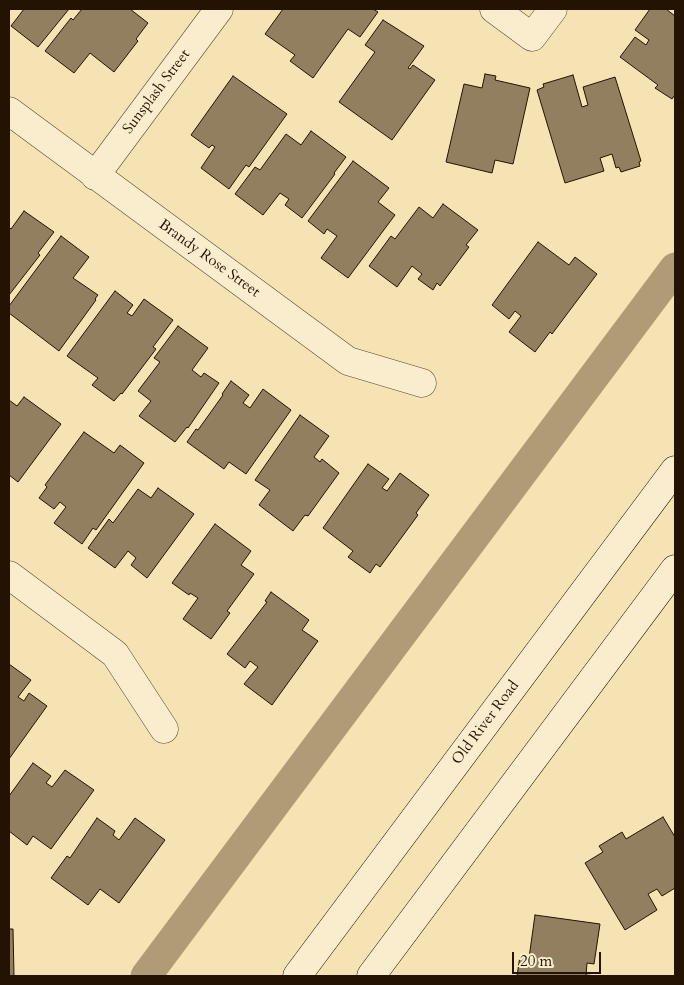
<!DOCTYPE html>
<html>
<head>
<meta charset="utf-8">
<style>
  body { margin:0 }
  #map { position:relative; width:684px; height:985px; overflow:hidden; background:#f6e3b3; font-family:Cardo,serif }
  canvas { display:block }
  .frame { position:absolute; inset:0; border:10px solid #241203; pointer-events:none }
  .scale { position:absolute; left:512px; top:952px; width:89px; height:22px; box-sizing:border-box; border:2px solid #241203; border-top:0; padding-left:6px; font-size:15px; line-height:18px; white-space:nowrap; color:#241203; -webkit-text-stroke:4px #f9edce; paint-order:stroke }
</style>
</head>
<body>
<div id="map">
<canvas width="684" height="985"></canvas>
<div class="frame"></div>
<div class="scale">20 m</div>
</div>
<script>
const ctx = document.querySelector('canvas').getContext('2d');
ctx.lineJoin = 'round';
function shape(rows) {
  const path = new Path2D();
  for (const r of rows) {
    path.moveTo(r[0], r[1]);
    for (let i = 2; i < r.length; i += 2) path.lineTo(r[i], r[i + 1]);
  }
  return path;
}
function strokePath(path, color, width, dash) {
  ctx.strokeStyle = color;
  ctx.lineWidth = width;
  ctx.lineCap = dash ? 'butt' : 'round';
  ctx.setLineDash(dash || []);
  ctx.stroke(path);
}
function fillPath(path, color) {
  ctx.fillStyle = color;
  ctx.fill(path, 'evenodd');
}
function label(font, color, halo, rows, align = 'center') {
  ctx.font = font + ' Cardo,serif';
  ctx.lineWidth = 4;
  ctx.setLineDash([]);
  ctx.textBaseline = 'middle';
  ctx.strokeStyle = halo;
  ctx.fillStyle = color;
  for (const [text, x, y, turn = 0] of rows) {
    ctx.save();
    ctx.translate(x, y);
    ctx.rotate((+turn || 0) * Math.PI / 180);
    ctx.textAlign = isNaN(turn) ? turn : align;
    if (halo) ctx.strokeText(text, 0, 0);
    ctx.fillText(text, 0, 0);
    ctx.restore();
  }
}
strokePath(shape([
  [146,976,675,268]
]), '#af9c77', 31);
const building = shape([
  [24,9,69,9,38,47,11,26,24,9],
  [82,9,130,9,148,23,136,39,138,41,114,72,90,53,74,73,45,51,71,18,73,20,82,9],
  [283,9,373,9,378,12,360,37,348,29,313,78,290,61,295,55,265,34,283,9],
  [650,9,666,9,675,16,675,97,674,96,672,99,655,88,658,85,620,57,635,37,646,45,649,40,635,30,650,9],
  [383,20,424,46,408,68,410,69,413,65,435,80,392,140,339,102,375,52,365,45,383,20],
  [485,74,496,76,495,80,530,88,513,164,495,160,492,173,446,162,464,84,482,88,485,74],
  [573,75,582,107,588,105,583,87,615,77,641,161,639,162,640,166,621,172,619,167,616,168,612,154,600,158,604,171,565,183,537,90,544,87,543,84,573,75],
  [233,76,287,114,249,167,246,165,229,189,201,168,215,147,212,145,209,148,191,135,233,76],
  [311,131,346,157,334,173,335,174,302,218,285,205,289,199,280,193,263,215,235,194,255,167,260,170,286,134,301,145,311,131],
  [353,161,389,188,378,202,395,215,348,278,321,258,337,236,327,229,324,234,308,221,353,161],
  [443,204,478,230,466,245,469,247,440,286,437,283,433,290,418,279,422,274,412,266,397,287,369,266,391,236,395,239,419,207,433,218,443,204],
  [24,211,54,232,38,253,40,255,9,295,9,227,11,229,24,211],
  [61,236,89,257,73,278,98,295,95,299,96,300,59,351,9,313,9,306,61,236],
  [538,242,569,265,575,257,597,274,552,334,550,332,535,352,509,332,521,316,515,311,509,319,492,305,538,242],
  [115,291,133,305,127,313,132,316,144,299,173,320,153,347,156,349,122,394,121,393,114,401,92,385,98,378,67,356,115,291],
  [178,326,208,348,192,370,201,377,204,373,219,383,188,428,187,427,175,442,139,416,151,401,138,391,160,362,154,358,178,326],
  [231,381,249,395,243,403,250,408,263,389,291,410,246,474,229,462,224,469,187,442,196,429,198,430,223,395,222,394,231,381],
  [24,397,61,424,18,482,9,475,9,400,17,406,24,397],
  [300,415,329,436,314,457,320,462,322,459,339,473,308,516,305,515,293,531,259,505,270,490,255,480,300,415],
  [84,432,114,453,120,445,144,463,96,530,93,528,82,544,54,523,66,507,60,502,54,509,39,498,47,487,45,485,84,432],
  [368,464,389,479,382,488,387,491,400,473,429,495,416,513,418,515,380,567,376,564,370,573,348,557,353,551,323,528,368,464],
  [158,488,194,514,147,578,131,565,136,558,128,551,115,568,88,548,109,519,113,523,138,489,151,498,158,488],
  [215,524,251,551,241,565,254,574,227,611,230,613,211,639,183,619,198,598,190,593,189,595,172,583,215,524],
  [271,592,309,620,302,630,318,641,272,705,244,684,258,667,250,661,245,668,227,654,267,602,265,601,271,592],
  [9,664,31,680,18,697,24,701,29,693,47,706,9,759,9,664],
  [33,763,51,776,46,783,52,787,65,770,94,790,51,849,33,836,27,845,9,831,9,796,33,763],
  [663,817,675,837,675,888,662,896,657,889,648,894,657,910,625,930,585,863,603,852,599,846,622,832,626,839,663,817],
  [97,818,115,831,113,835,119,840,135,818,165,840,119,903,100,889,88,905,51,878,67,856,70,858,97,818],
  [535,915,600,924,594,964,587,963,586,975,597,976,517,976,520,956,529,958,535,915],
  [9,929,13,929,14,976,9,976,9,929]
]);
fillPath(building, '#917f5f');
strokePath(building, '#241203', 1);
const minor = shape([
  [494,9,532,37,553,9],
  [9,111,348,361,422,383],
  [95,176,219,9],
  [9,575,115,654,164,729]
]);
const secondary = shape([
  [297,976,675,470],
  [371,976,675,569]
]);
strokePath(minor, '#58462f', 29);
strokePath(secondary, '#241203', 29);
strokePath(minor, '#f9edce', 28);
strokePath(secondary, '#f9edce', 28);
label('15px', '#241203', '#f9edce', [
  ["Sunsplash Street",157,92,-53],
  ["Brandy Rose Street",209,259,36],
  ["Old River Road",486,723,-53]
]);
</script>
</body>
</html>
